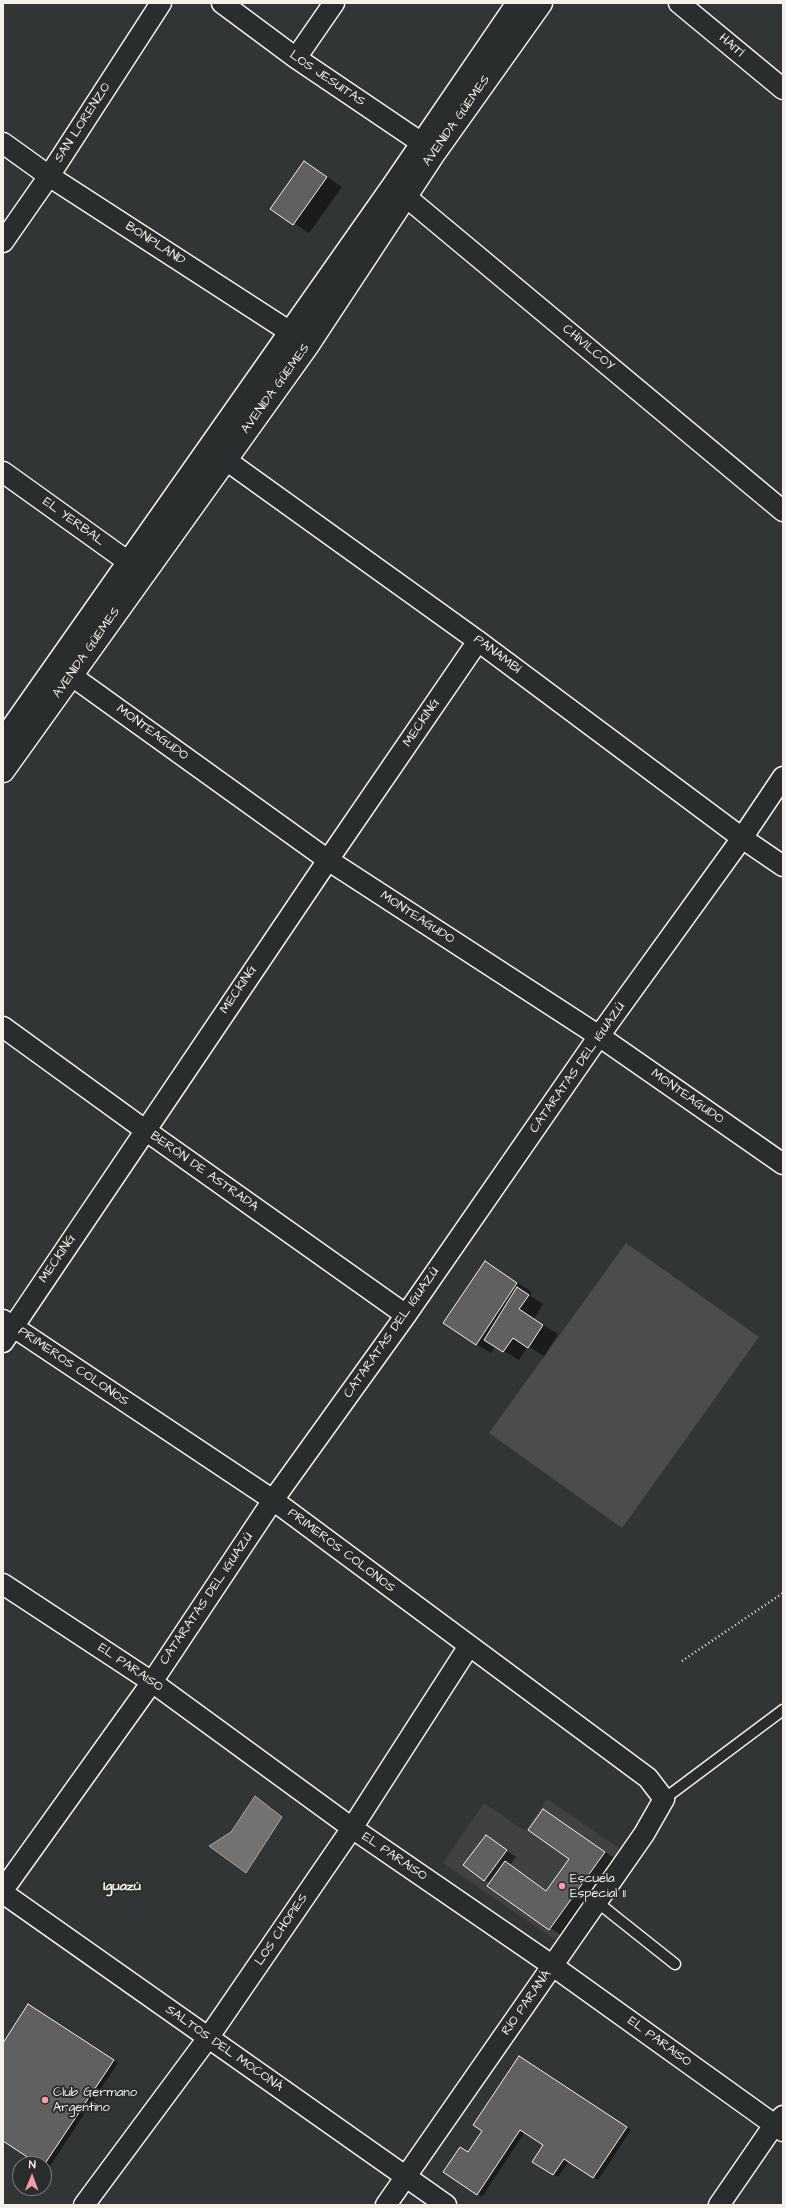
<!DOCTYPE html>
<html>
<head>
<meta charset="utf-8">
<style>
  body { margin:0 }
  #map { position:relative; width:786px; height:2208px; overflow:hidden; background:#323535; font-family:"Architects Daughter",sans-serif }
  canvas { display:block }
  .frame { position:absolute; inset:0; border:4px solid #f4f1e8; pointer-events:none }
  .north { position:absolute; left:12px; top:2156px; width:40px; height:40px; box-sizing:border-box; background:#2a2d2e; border:1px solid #7b7b78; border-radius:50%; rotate:1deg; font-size:11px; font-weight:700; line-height:16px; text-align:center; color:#f4f1e8 }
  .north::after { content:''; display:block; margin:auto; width:14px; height:18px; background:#ff9aa2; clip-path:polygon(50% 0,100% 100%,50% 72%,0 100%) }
</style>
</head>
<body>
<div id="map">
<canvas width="786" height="2208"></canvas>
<div class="frame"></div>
<div class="north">N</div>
</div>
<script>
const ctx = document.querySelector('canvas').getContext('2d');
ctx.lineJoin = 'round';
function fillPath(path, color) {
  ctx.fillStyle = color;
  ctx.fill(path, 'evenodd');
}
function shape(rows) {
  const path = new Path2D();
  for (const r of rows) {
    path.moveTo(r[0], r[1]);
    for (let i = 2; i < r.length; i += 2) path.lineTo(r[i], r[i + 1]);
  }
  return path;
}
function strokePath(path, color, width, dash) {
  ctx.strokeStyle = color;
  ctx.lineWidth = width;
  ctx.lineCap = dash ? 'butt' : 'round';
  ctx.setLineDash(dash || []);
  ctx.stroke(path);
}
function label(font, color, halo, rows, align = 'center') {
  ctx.font = font + ' "Architects Daughter",sans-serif';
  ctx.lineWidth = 4;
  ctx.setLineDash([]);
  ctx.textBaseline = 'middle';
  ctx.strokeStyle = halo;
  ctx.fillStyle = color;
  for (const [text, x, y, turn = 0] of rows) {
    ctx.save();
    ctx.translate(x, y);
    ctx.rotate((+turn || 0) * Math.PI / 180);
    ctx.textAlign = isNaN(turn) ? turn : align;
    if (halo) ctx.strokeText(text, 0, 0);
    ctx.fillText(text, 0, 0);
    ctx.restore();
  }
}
fillPath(shape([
  [547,1799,619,1848,555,1940,443,1863,484,1803,525,1831]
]), '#404242');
fillPath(shape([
  [626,1243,759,1337,622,1528,489,1433]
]), '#4b4d4c');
const water = shape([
  [255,1796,282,1817,246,1873,209,1846,231,1832,255,1796]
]);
fillPath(water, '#727370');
strokePath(water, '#a6a5a0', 1);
fillPath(shape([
  [305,162,342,187,309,233,272,208],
  [485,1262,532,1292,530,1296,543,1304,534,1319,558,1334,544,1356,528,1346,519,1360,496,1346,491,1353,476,1344],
  [543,1811,619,1861,565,1938,488,1886,490,1883,485,1880,486,1836,516,1857,510,1865,547,1891,570,1859],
  [33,2008,118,2063,48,2169,44,2167,44,2164,3,2140,3,2045],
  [524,2060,631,2130,598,2180,569,2161,558,2177,533,2161,545,2144,525,2132,482,2197,444,2172,469,2153]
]), '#0007');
const building = shape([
  [304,161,327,177,293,225,270,209,304,161],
  [485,1261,517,1283,476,1345,443,1323,485,1261],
  [517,1287,529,1295,519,1309,543,1325,528,1348,513,1338,503,1352,484,1340,517,1287],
  [543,1809,605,1852,549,1930,487,1886,505,1861,546,1891,569,1859,528,1830,543,1809],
  [486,1835,507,1850,484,1881,463,1865,486,1835],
  [28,2004,114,2060,44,2165,38,2164,3,2141,3,2043,28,2004],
  [519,2056,627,2127,593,2178,564,2159,553,2175,532,2162,543,2145,520,2130,477,2195,443,2172,460,2147,468,2152,482,2131,473,2125,519,2056]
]);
fillPath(building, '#5f605f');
strokePath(building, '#f4f1e8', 1);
const service = shape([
  [664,1799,783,1710],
  [597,1902,675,1964]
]);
const minor = shape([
  [222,3,296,58,435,152],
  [679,3,783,89],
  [296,58,334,3],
  [3,143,49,176,304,341],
  [393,186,783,511],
  [3,242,49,176,161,3],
  [212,450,478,641,742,838,783,866],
  [3,472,141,571],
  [58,666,328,860,599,1036,783,1164],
  [3,1027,145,1130,406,1315],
  [3,1320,273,1500,648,1778,664,1799,644,1834,386,2205],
  [3,1342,328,860,478,641],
  [3,1584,152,1682,352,1828,553,1966,783,2131],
  [3,1890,152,1682,273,1500,406,1315,599,1036,742,838,783,777],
  [3,1893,446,2205],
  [84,2205,208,2038,352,1828,469,1646],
  [719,2205,774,2125,783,2116]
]);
const secondary = shape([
  [3,741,393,186,518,3],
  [3,771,308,345,435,152,541,3]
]);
strokePath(service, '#f4f1e8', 13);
strokePath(minor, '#f4f1e8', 23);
strokePath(secondary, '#f4f1e8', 25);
strokePath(shape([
  [682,1661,783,1593]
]), '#f4f1e8', 2.5, [1, 3]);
strokePath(service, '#2a2d2e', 10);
strokePath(minor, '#2a2d2e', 20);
strokePath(secondary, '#2a2d2e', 22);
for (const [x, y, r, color] of [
  [562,1886,4,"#ff9aa2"],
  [45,2100,4,"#ff9aa2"]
]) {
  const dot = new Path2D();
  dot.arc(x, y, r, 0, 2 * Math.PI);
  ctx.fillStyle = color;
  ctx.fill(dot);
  strokePath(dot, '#2a2d2e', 1.5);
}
label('13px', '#f4f1e8', '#2a2d2e', [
  ["HAITÍ",731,46,40],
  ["LOS JESUITAS",327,79,34],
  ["AVENIDA GÜEMES",457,121,-55],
  ["SAN LORENZO",83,123,-57],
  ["BONPLAND",155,244,33],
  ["CHIVILCOY",588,348,40],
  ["AVENIDA GÜEMES",276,389,-54],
  ["EL YERBAL",73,522,36],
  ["AVENIDA GÜEMES",87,653,-55],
  ["PANAMBÍ",497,655,37],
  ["MECKING",422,723,-56],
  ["MONTEAGUDO",152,733,36],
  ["MONTEAGUDO",417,918,33],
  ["MECKING",239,990,-56],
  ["CATARATAS DEL IGUAZÚ",578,1068,-55],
  ["MONTEAGUDO",687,1097,35],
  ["BERÓN DE ASTRADA",204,1172,35],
  ["MECKING",58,1259,-56],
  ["CATARATAS DEL IGUAZÚ",392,1333,-55],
  ["PRIMEROS COLONOS",73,1367,34],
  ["PRIMEROS COLONOS",341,1551,37],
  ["CATARATAS DEL IGUAZÚ",207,1599,-56],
  ["EL PARAISO",130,1668,34],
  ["EL PARAISO",394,1857,34],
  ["LOS CHOPIES",282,1930,-56],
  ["RÍO PARANÁ",527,2003,-55],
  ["EL PARAISO",659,2042,36],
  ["SALTOS DEL MOCONÁ",224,2049,35]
]);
label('13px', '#f4f1e8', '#2a2d2e', [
  ["Escuela",570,1879],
  ["Especial 11",570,1894],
  ["Club Germano",53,2093],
  ["Argentino",53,2108]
], 'left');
label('bold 14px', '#f4f1e8', '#2a2d2e', [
  ["Iguazú",122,1887]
]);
</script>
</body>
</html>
